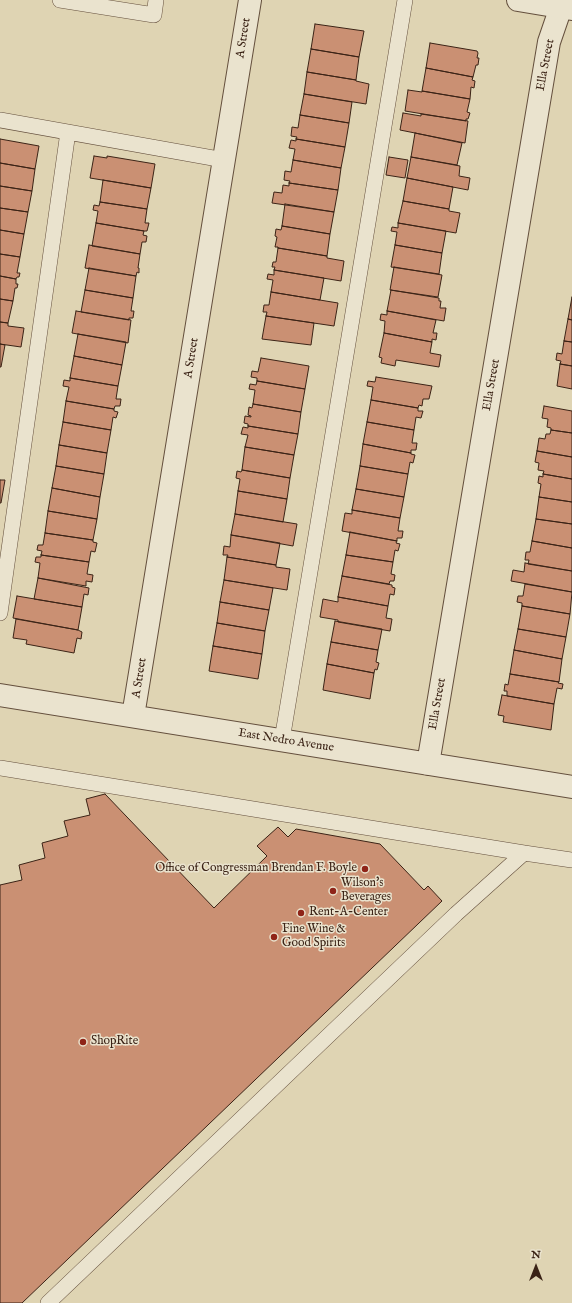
<!DOCTYPE html>
<html>
<head>
<meta charset="utf-8">
<style>
  body { margin:0 }
  #map { position:relative; width:572px; height:1303px; overflow:hidden; background:#dfd4b3; font-family:"IM FELL English",serif }
  canvas { display:block }
  .north { position:absolute; left:516px; top:1247px; width:40px; height:40px; -webkit-text-stroke:3px #eae3ce; paint-order:stroke; rotate:0deg; font-size:11px; font-weight:700; line-height:16px; text-align:center; color:#3b2316 }
  .north::after { content:''; display:block; margin:auto; width:14px; height:18px; background:#3b2316; clip-path:polygon(50% 0,100% 100%,50% 72%,0 100%) }
</style>
</head>
<body>
<div id="map">
<canvas width="572" height="1303"></canvas>
<div class="north">N</div>
</div>
<script>
const ctx = document.querySelector('canvas').getContext('2d');
ctx.lineJoin = 'round';
function fillPath(path, color) {
  ctx.fillStyle = color;
  ctx.fill(path, 'evenodd');
}
function shape(rows) {
  const path = new Path2D();
  for (const r of rows) {
    path.moveTo(r[0], r[1]);
    for (let i = 2; i < r.length; i += 2) path.lineTo(r[i], r[i + 1]);
  }
  return path;
}
function strokePath(path, color, width, dash) {
  ctx.strokeStyle = color;
  ctx.lineWidth = width;
  ctx.lineCap = dash ? 'butt' : 'round';
  ctx.setLineDash(dash || []);
  ctx.stroke(path);
}
function label(font, color, halo, rows, align = 'center') {
  ctx.font = font + ' "IM FELL English",serif';
  ctx.lineWidth = 3;
  ctx.setLineDash([]);
  ctx.textBaseline = 'middle';
  ctx.strokeStyle = halo;
  ctx.fillStyle = color;
  for (const [text, x, y, turn = 0] of rows) {
    ctx.save();
    ctx.translate(x, y);
    ctx.rotate((+turn || 0) * Math.PI / 180);
    ctx.textAlign = isNaN(turn) ? turn : align;
    if (halo) ctx.strokeText(text, 0, 0);
    ctx.fillText(text, 0, 0);
    ctx.restore();
  }
}
const building = shape([
  [315,24,364,31,359,57,311,49,315,24],
  [430,43,477,51,478,53,477,58,479,58,478,65,476,65,473,77,426,68,430,43],
  [311,49,359,57,356,80,307,72,311,49],
  [426,68,473,77,472,80,475,81,474,88,471,87,470,99,422,91,426,68],
  [307,72,356,80,356,81,369,84,366,104,304,94,307,72],
  [408,90,422,92,422,91,470,99,467,112,470,113,468,119,466,119,466,121,405,111,408,90],
  [304,94,352,102,349,123,300,115,304,94],
  [403,113,421,116,421,114,468,121,465,143,400,130,403,113],
  [300,115,349,123,345,147,296,139,297,137,291,136,292,127,298,128,300,115],
  [415,133,462,143,457,165,411,157,415,133],
  [0,139,39,146,35,169,0,163,0,139],
  [296,139,345,147,341,168,293,160,295,149,289,148,291,140,296,141,296,139],
  [94,156,107,158,107,156,155,164,151,188,90,178,94,156],
  [389,157,408,160,405,178,386,175,389,157],
  [411,157,460,166,459,176,470,178,468,190,407,178,411,157],
  [293,160,341,168,338,190,289,183,290,181,284,180,285,171,291,172,293,160],
  [0,163,35,169,32,191,0,186,0,163],
  [407,178,453,187,449,209,403,201,407,178],
  [103,180,151,188,147,209,100,202,103,180],
  [289,183,338,190,334,212,272,203,274,192,282,193,283,185,289,186,289,183],
  [0,186,32,191,28,212,0,208,0,186],
  [403,201,449,209,449,211,460,213,456,233,398,223,403,201],
  [100,202,147,209,145,223,149,223,147,231,144,231,96,223,98,211,93,210,94,205,99,206,100,202],
  [285,204,334,212,330,234,282,226,285,204],
  [0,208,28,212,24,234,0,230,0,208],
  [96,223,144,231,143,235,147,236,146,242,142,242,140,254,92,246,96,223],
  [398,223,446,231,442,253,395,245,397,232,391,231,392,227,398,228,398,223],
  [282,226,330,234,327,256,278,248,278,247,275,247,277,237,275,236,276,229,281,230,282,226],
  [0,230,24,234,20,257,0,254,0,230],
  [89,245,140,254,138,268,139,268,139,273,137,272,136,276,85,268,89,245],
  [395,245,442,253,439,274,391,267,395,245],
  [278,248,327,256,327,258,344,261,341,281,274,270,275,267,272,267,273,262,276,262,278,248],
  [0,254,20,257,17,273,20,273,19,277,17,277,16,279,0,276,0,254],
  [394,267,442,275,438,297,390,290,394,267],
  [89,268,136,276,133,298,85,290,89,268],
  [274,270,324,278,320,300,271,292,273,280,267,279,268,274,274,275,274,270],
  [0,276,16,279,16,284,18,284,17,288,15,288,13,301,0,299,0,276],
  [85,290,133,298,131,311,134,311,133,318,129,318,129,320,81,312,85,290],
  [391,290,439,298,439,301,441,301,440,308,446,308,444,321,387,311,391,290],
  [271,292,338,303,334,326,266,316,267,312,263,312,264,305,269,305,271,292],
  [572,297,572,320,568,319,572,297],
  [0,299,13,301,8,323,0,322,0,299],
  [76,311,131,320,128,343,72,333,76,311],
  [387,311,436,320,433,333,437,333,436,340,432,339,432,342,384,333,385,321,380,320,381,314,387,315,387,311],
  [266,316,314,323,311,345,262,339,266,316],
  [568,319,572,320,572,342,564,341,568,319],
  [0,322,8,323,8,326,24,328,21,347,0,344,0,322],
  [384,333,432,342,430,353,441,355,439,367,396,360,395,366,381,363,382,358,379,357,384,333],
  [78,334,126,342,122,365,74,356,78,334],
  [564,341,572,342,572,366,560,364,561,361,556,360,557,353,562,354,564,341],
  [0,344,5,345,1,367,0,367,0,344],
  [74,356,122,365,118,386,70,378,74,356],
  [261,358,309,366,305,389,257,381,257,378,251,377,252,371,258,372,261,358],
  [560,364,572,366,572,389,557,386,560,364],
  [376,377,432,386,429,399,423,399,422,406,419,405,418,408,371,400,373,387,367,386,368,381,375,382,376,377],
  [70,378,118,386,116,399,121,399,120,406,115,406,114,409,66,401,69,387,63,386,64,380,70,381,70,378],
  [257,381,305,389,301,412,253,404,255,390,249,389,250,384,256,385,257,381],
  [371,400,418,408,418,411,423,411,421,418,416,417,414,430,367,422,371,400],
  [66,401,114,409,114,411,118,412,116,418,113,417,111,430,63,422,66,401],
  [253,404,301,412,298,434,248,426,248,424,244,423,245,416,251,417,251,416,248,415,249,407,252,408,253,404],
  [544,406,572,411,572,433,551,430,551,428,547,427,548,419,542,418,544,406],
  [63,422,111,430,107,453,59,445,63,422],
  [367,422,414,430,412,443,417,443,416,450,411,450,411,453,363,444,367,422],
  [248,426,298,434,294,455,245,447,248,435,241,434,243,427,248,428,248,426],
  [551,430,572,433,572,457,537,451,539,438,545,439,546,434,550,434,551,430],
  [363,444,411,453,411,454,415,455,413,463,410,462,408,474,360,466,363,444],
  [59,445,107,453,104,474,56,466,59,445],
  [245,447,294,455,290,478,242,470,245,447],
  [537,451,572,457,572,479,543,474,544,471,538,470,539,463,535,462,537,451],
  [56,466,104,474,100,497,52,488,56,466],
  [360,466,408,474,404,497,356,489,360,466],
  [242,470,290,478,287,499,238,491,240,479,236,478,237,471,241,472,242,470],
  [543,474,572,479,572,502,539,497,541,484,538,483,539,476,543,477,543,474],
  [0,480,5,480,1,503,0,503,0,480],
  [52,488,100,497,97,519,48,511,52,488],
  [356,489,404,497,400,518,352,510,356,489],
  [238,491,287,499,283,522,235,514,238,491],
  [539,497,572,502,572,524,536,519,539,497],
  [352,510,400,518,398,531,403,531,402,538,397,538,397,541,342,531,345,513,352,514,352,510],
  [48,511,97,519,93,540,45,533,48,511],
  [235,514,297,524,293,546,231,535,235,514],
  [536,519,572,524,572,548,532,541,536,519],
  [350,532,397,541,396,543,400,544,398,551,395,550,393,562,346,555,350,532],
  [45,533,93,540,93,542,97,543,95,552,91,551,89,562,41,555,42,551,37,550,38,545,43,545,45,533],
  [231,535,280,543,276,565,227,557,228,555,223,555,224,546,230,547,231,535],
  [532,541,572,548,572,571,528,564,529,560,525,560,526,552,530,552,532,541],
  [41,555,89,562,87,574,93,575,92,582,86,581,86,586,38,578,40,563,35,562,36,557,41,557,41,555],
  [346,555,393,562,391,574,395,575,394,581,390,581,389,584,342,576,346,555],
  [227,557,276,565,276,567,290,569,287,590,224,580,227,557],
  [525,563,572,571,572,592,511,581,513,570,524,572,525,563],
  [342,576,392,585,392,587,395,588,394,595,390,594,388,606,338,597,342,576],
  [38,578,89,588,88,595,84,594,82,607,34,599,38,578],
  [224,580,273,588,269,610,220,602,224,580],
  [525,584,572,592,570,614,522,606,522,603,517,602,518,596,523,596,525,584],
  [17,596,82,607,78,630,13,618,17,596],
  [338,597,388,606,386,618,392,619,390,631,338,622,338,620,320,617,323,599,338,602,338,597],
  [220,602,269,610,265,631,217,623,220,602],
  [522,606,570,614,566,637,518,629,522,606],
  [16,619,78,630,82,632,81,639,77,638,74,653,26,644,27,640,13,638,16,619],
  [335,621,382,629,378,650,331,642,335,621],
  [217,623,265,631,262,654,213,646,217,623],
  [518,629,566,637,562,659,514,650,518,629],
  [331,642,378,650,376,662,379,663,377,670,375,669,374,673,327,664,331,642],
  [213,646,262,654,258,679,209,671,213,646],
  [514,650,562,659,559,682,510,674,514,650],
  [327,664,374,673,370,699,323,690,327,664],
  [510,674,559,682,558,683,563,684,562,689,557,688,554,704,507,696,507,691,504,691,505,684,508,685,510,674],
  [502,695,554,704,551,730,503,722,504,716,498,715,502,695],
  [105,794,214,908,267,856,257,846,278,827,288,837,296,829,380,844,424,890,428,886,442,901,22,1303,0,1303,0,885,22,880,19,865,45,858,42,843,68,836,64,821,90,815,86,799,105,794]
]);
fillPath(building, '#ca9073');
strokePath(building, '#3b2316', 1);
const service = shape([
  [60,0,154,15,156,0],
  [0,120,224,160],
  [0,613,68,132],
  [282,740,405,0],
  [0,768,524,853],
  [48,1303,456,914,524,853,572,860]
]);
const minor = shape([
  [0,695,572,787],
  [133,716,250,0],
  [428,764,549,42,561,7]
]);
const tertiary = shape([
  [518,0,572,9]
]);
strokePath(service, '#644f3d', 16);
strokePath(minor, '#644f3d', 24);
strokePath(tertiary, '#644f3d', 24);
strokePath(service, '#eae3ce', 15);
strokePath(minor, '#eae3ce', 22);
strokePath(tertiary, '#eae3ce', 22);
for (const [x, y, r, color] of [
  [365,869,4,"#8f2418"],
  [333,891,4,"#8f2418"],
  [301,913,4,"#8f2418"],
  [274,937,4,"#8f2418"],
  [83,1042,4,"#8f2418"]
]) {
  const dot = new Path2D();
  dot.arc(x, y, r, 0, 2 * Math.PI);
  ctx.fillStyle = color;
  ctx.fill(dot);
  strokePath(dot, '#eae3ce', 1.5);
}
label('12px', '#3b2316', '#eae3ce', [
  ["A Street",244,38,-81],
  ["Ella Street",546,65,-79],
  ["A Street",192,358,-81],
  ["Ella Street",492,385,-80],
  ["A Street",140,678,-81],
  ["Ella Street",438,704,-80],
  ["East Nedro Avenue",286,741,9]
]);
label('12px', '#3b2316', '#eae3ce', [
  ["Office of Congressman Brendan F. Boyle",357,869,"right"],
  ["Wilson's",341,884],
  ["Beverages",341,898],
  ["Rent-A-Center",309,913],
  ["Fine Wine &",282,930],
  ["Good Spirits",282,944],
  ["ShopRite",91,1042]
], 'left');
</script>
</body>
</html>
